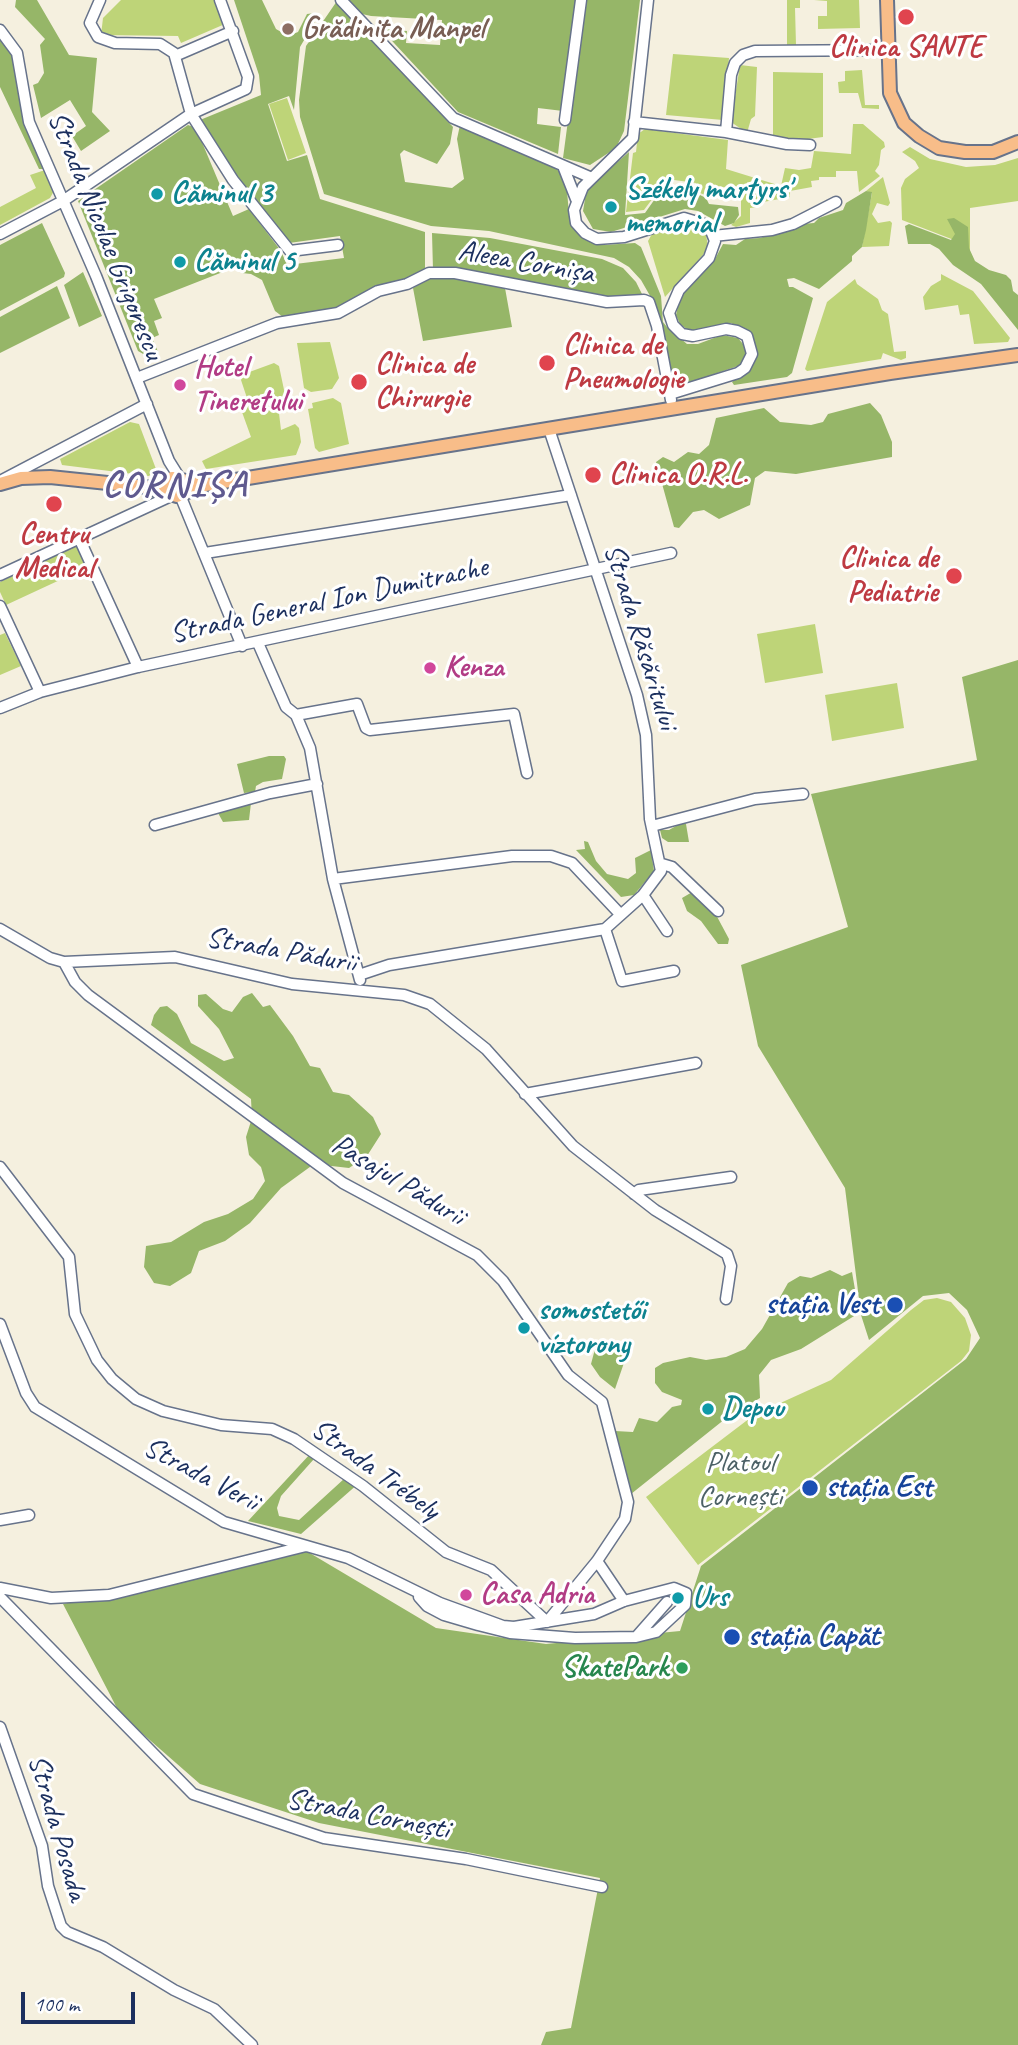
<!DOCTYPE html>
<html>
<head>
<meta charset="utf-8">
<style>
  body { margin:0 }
  #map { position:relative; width:1018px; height:2045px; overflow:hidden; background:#f5f0df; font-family:Caveat,sans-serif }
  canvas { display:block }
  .scale { position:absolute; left:21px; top:1992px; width:114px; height:32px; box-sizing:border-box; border:4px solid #1b2f5e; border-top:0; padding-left:9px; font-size:21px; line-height:24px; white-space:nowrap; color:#1b2f5e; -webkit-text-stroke:5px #fff; paint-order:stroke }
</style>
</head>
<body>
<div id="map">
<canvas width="1018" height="2045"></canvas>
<div class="scale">100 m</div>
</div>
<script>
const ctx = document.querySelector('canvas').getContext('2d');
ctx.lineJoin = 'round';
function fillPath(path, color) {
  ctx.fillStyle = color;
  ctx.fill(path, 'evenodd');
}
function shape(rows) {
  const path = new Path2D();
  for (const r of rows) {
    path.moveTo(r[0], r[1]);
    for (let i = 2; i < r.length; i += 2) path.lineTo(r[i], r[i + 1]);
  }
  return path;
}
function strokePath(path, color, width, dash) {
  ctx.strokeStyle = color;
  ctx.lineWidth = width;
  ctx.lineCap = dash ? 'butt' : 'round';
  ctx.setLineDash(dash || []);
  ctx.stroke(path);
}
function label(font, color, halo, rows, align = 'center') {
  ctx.font = font + ' Caveat,sans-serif';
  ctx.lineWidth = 6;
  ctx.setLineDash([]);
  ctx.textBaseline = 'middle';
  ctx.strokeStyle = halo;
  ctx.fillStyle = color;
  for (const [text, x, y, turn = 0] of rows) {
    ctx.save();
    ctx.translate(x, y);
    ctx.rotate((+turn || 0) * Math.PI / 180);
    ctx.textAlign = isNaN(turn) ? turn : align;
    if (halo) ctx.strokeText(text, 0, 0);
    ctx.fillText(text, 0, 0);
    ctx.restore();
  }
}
fillPath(shape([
  [121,0,214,0,225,24,181,43,178,36,101,35,103,18],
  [787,0,800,0,800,8,795,8,796,45,787,45],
  [814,0,859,0,860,28,818,29,818,16,827,16,827,1],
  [673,54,729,58,723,120,666,115],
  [740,65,757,67,755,116,751,119,747,133,731,122],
  [862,70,865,105,879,105,879,109,862,108,858,93,839,93,838,82,845,81,845,71],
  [773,72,823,73,823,137,800,140,773,136],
  [287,98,306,153,288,160,269,104],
  [853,124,863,124,884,142,885,147,881,150,879,165,875,171,880,176,859,192,857,171,836,171,836,177,819,177,819,180,811,181,812,187,790,191,790,197,758,203,758,207,750,208,750,223,736,227,731,225,741,216,741,189,711,186,710,197,700,193,694,197,696,183,667,179,664,195,656,194,644,210,626,212,633,153,636,152,638,134,645,129,728,140,726,169,781,186,785,168,799,170,811,168,814,151,851,154],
  [910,147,930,159,966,167,995,165,1018,158,1018,201,970,208,970,260,954,240,902,220,901,188,905,179,919,168,915,161,902,152],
  [45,170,54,191,50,198,0,225,0,207,36,188,30,175],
  [883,177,890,203,888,206,877,203,872,214,878,223,890,221,892,223,889,246,862,247,872,193,866,191],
  [685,224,700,229,706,235,708,246,703,255,665,297,648,241,652,234],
  [941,274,973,291,1010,338,1008,342,974,344,969,314,960,315,958,305,925,310,923,297,931,286,941,280],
  [855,279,857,284,878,299,882,310,888,314,894,352,906,351,906,358,901,360,883,353,881,359,807,371,805,369,827,302],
  [330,342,339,378,332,389,311,392,304,388,297,343],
  [274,363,279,366,287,404,278,405,281,430,295,424,299,428,301,442,296,455,206,469,202,461,251,437,238,401,247,398,241,380,244,374],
  [333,398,341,403,349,444,319,452,315,448,308,409,313,408,312,403],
  [130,422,139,424,156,469,149,476,62,465,60,459],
  [78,545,90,566,6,605,0,592,0,582],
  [815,624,823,673,765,683,757,634],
  [5,633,21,666,0,675,0,635],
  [897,683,904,728,832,741,825,695],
  [937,1298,951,1302,965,1318,971,1335,969,1351,961,1361,698,1565,646,1497,754,1415,831,1380,911,1310,924,1300]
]), '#bed478');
fillPath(shape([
  [16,0,37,0,69,55,97,58,92,112,110,131,81,151,72,136,86,126,70,100,41,118,33,85,38,83,44,73,40,45,45,39,15,7],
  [234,0,262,0,276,29,288,36,298,32,307,14,315,13,317,18,300,47,294,110,289,96,268,104,287,161,307,155,320,199,425,232,425,269,400,283,376,286,345,308,283,317,275,311,262,280,251,274,242,273,238,266,154,299,162,318,154,321,159,335,152,338,159,354,145,355,138,351,78,201,188,125,196,128,233,216,249,209,281,251,287,265,344,258,340,236,289,243,228,164,200,120,261,95,259,75],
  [349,0,577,0,563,111,538,108,537,124,561,127,558,154,458,112,381,29,407,31,406,43,440,45,442,20,371,16,362,14],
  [584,0,640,0,624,131,616,148,590,165,563,158],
  [337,1,453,127,450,144,437,164,404,150,400,154,405,182,452,188,464,179,457,139,460,125,551,163,566,179,569,214,580,235,603,245,635,243,641,247,661,296,663,322,667,327,687,344,698,344,722,335,738,338,748,350,741,365,679,386,673,382,657,308,641,280,629,267,614,258,489,231,431,226,324,194,300,117,299,100,306,46],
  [0,34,15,55,45,166,43,169,39,169,0,87],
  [629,152,625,215,645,213,657,196,693,200,700,195,706,198,709,204,738,207,739,215,734,223,725,226,698,211,685,209,611,232,593,229,583,211,586,193,592,184],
  [866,191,872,192,866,230,862,247,852,256,852,261,819,289,794,278,787,279,789,287,793,287,813,298,792,373,787,377,734,385,732,382,755,361,756,346,749,333,731,323,698,332,688,330,680,324,676,315,681,293,715,259,723,244,736,245,745,239,760,238,802,224,814,223,819,218,843,210,846,203],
  [954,218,968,227,969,248,975,261,989,270,1006,275,1011,280,1013,291,1018,295,1018,330,981,284,953,265,939,249,930,244,908,244,905,226,909,224,951,240,955,234,947,219],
  [42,223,65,273,64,277,0,311,0,245],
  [432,233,490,238,602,259,623,268,636,282,643,296,611,300,433,270],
  [83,272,102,316,79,327,64,285],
  [455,276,505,288,512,327,423,341,413,288,431,277],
  [57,286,70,318,0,353,0,317],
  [870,403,881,415,892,442,892,457,796,474,765,471,755,478,750,505,719,519,704,510,693,512,679,528,674,527,656,462,663,457,674,462,688,452,699,454,709,445,716,418,764,408,780,422,811,425,823,422,828,414],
  [1018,660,1018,2045,541,2045,546,2032,571,2028,600,1878,319,1823,200,1784,120,1714,63,1604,303,1549,436,1628,546,1644,680,1631,701,1566,966,1359,980,1338,967,1310,949,1293,923,1296,869,1340,861,1315,845,1188,758,1046,741,965,848,927,811,794,977,760,962,677],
  [269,756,284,756,286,759,282,779,263,782,256,786,255,792,244,793,237,764],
  [251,803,249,820,223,822,218,813],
  [681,823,686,824,689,842,668,842,662,838,660,830,669,830],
  [584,841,588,842,596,861,607,874,628,879,636,873,635,858,651,850,654,871,634,895,621,897,576,850,585,849],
  [694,891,714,911,729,939,728,944,718,944,701,921,687,911,682,898],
  [252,993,263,1007,270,1005,293,1036,310,1066,320,1068,333,1092,349,1095,373,1117,381,1134,367,1156,349,1168,314,1164,281,1188,250,1223,225,1241,199,1251,191,1273,170,1286,154,1283,144,1267,146,1246,171,1242,204,1222,228,1214,253,1199,265,1181,261,1167,249,1155,246,1137,252,1118,251,1099,151,1025,154,1015,160,1007,167,1006,177,1014,191,1043,224,1061,234,1058,219,1029,198,1006,198,995,206,994,223,1009,232,1012,243,997],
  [830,1270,842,1276,852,1272,859,1313,801,1349,771,1360,759,1375,760,1398,725,1419,631,1494,627,1492,614,1441,615,1431,633,1432,639,1418,657,1422,672,1407,681,1405,682,1400,662,1392,655,1383,655,1368,663,1363,690,1357,706,1360,726,1357,745,1349,762,1329,788,1283,800,1276,811,1278],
  [610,1340,621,1344,626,1357,615,1389,600,1377,591,1364,595,1349,601,1342],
  [311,1453,314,1459,281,1496,277,1508,279,1516,299,1520,345,1478,359,1483,301,1534,248,1521]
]), '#96b668');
const minor = shape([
  [100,0,90,23,98,37,115,43,160,44,174,53,191,114,233,180,290,251,338,245],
  [341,0,453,118,592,178],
  [648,0,633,138,583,187,574,210,576,223,585,233,597,239,624,237,684,218,704,224,711,231,715,241,709,258,679,290,669,313,673,325,682,334,693,336,726,329,737,331,747,336,752,354,745,368,738,373,670,394],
  [0,30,17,53,29,122,96,276,169,461,179,477],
  [175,56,233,31],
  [565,120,581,0],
  [634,122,726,132,787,144,810,145],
  [726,132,731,75,735,63,743,55,755,51,887,50],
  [563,166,576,199],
  [0,234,63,201,191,114,246,89,248,77,220,0],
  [713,236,772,230,793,224,836,202],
  [137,378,277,323,338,313,378,291,407,284,429,273,455,273,607,302,644,300,649,302,657,326,671,400],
  [2,480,147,404],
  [180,495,242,646],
  [79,538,138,667],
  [205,553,571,495],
  [0,575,173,495],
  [0,606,40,692],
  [258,643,286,707,296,715,310,748,333,879,360,980],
  [0,708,40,692,138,667,671,553],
  [296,715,357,704,366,728,370,730,514,714,527,773],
  [155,825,270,793,317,784],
  [652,826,755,799,803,794],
  [662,864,672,867,718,911],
  [333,879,512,856,551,856,572,863,620,914],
  [643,895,667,931],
  [0,929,50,958,64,962,175,957,292,984,404,995,430,1004,486,1049,573,1146,655,1210,727,1254,731,1266,726,1299],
  [605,929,622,981,674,971],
  [64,962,75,982,88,995,343,1183,477,1255,503,1281,568,1375,602,1402,628,1502,625,1519,597,1561,547,1622],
  [359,975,389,965,605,929,643,895,661,871,650,819,646,735,637,695,549,429],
  [525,1094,696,1063],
  [0,1167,69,1257,75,1314,97,1360,112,1379,136,1399,163,1411,221,1425,272,1429,294,1439,363,1486,446,1552,491,1570,547,1622],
  [634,1194,639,1190,731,1177],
  [0,1324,26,1393,35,1407,224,1522,348,1558,440,1603,503,1626,514,1627,594,1614,624,1601,674,1588,686,1593,685,1605],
  [0,1520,29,1515],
  [597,1561,624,1601],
  [0,1588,51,1598,109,1595,306,1546],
  [0,1597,193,1794,324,1838,466,1859,602,1887],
  [419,1597,427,1606,444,1615,478,1625,510,1633,575,1638,636,1637,656,1632,685,1605],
  [637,1636,667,1602],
  [0,1727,42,1846,48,1886,61,1926,67,1932,103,1947,174,1990,214,2009,252,2045]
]);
const major = shape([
  [887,0,890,93,904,123,919,136,939,148,965,152,993,152,1018,142],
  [0,484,21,478,50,477,146,487,177,496,205,485,890,373,1018,355],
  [170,493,167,483,172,478,201,484]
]);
strokePath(minor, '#67738b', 13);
strokePath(major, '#67738b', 16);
strokePath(minor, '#fff', 10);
strokePath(major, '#f8bd89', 12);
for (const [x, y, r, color] of [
  [906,17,9,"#e0444e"],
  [288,29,7,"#8d6e63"],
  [157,194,7,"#0f9aa8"],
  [611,207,7,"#0f9aa8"],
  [180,262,7,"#0f9aa8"],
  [547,363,9,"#e0444e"],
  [359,382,9,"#e0444e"],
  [180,385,7,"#d1479c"],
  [593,475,9,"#e0444e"],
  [54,504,9,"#e0444e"],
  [954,576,9,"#e0444e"],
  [430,668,7,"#d1479c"],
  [895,1305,9,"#1a4fb4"],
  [524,1328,7,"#0f9aa8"],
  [708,1409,7,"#0f9aa8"],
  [810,1488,9,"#1a4fb4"],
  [466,1595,7,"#d1479c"],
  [678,1598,7,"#0f9aa8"],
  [732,1637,9,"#1a4fb4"],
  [682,1668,7,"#2e9e5b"]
]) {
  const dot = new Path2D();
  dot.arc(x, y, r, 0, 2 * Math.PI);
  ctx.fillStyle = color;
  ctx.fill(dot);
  strokePath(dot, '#fff', 2.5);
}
label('bold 30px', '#785e54', '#fff', [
  ["Grădinița Manpel",302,29]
], 'left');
label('bold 30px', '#be3a42', '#fff', [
  ["Clinica SANTE",906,48,"center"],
  ["Clinica de",563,346],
  ["Pneumologie",563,380],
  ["Clinica de",375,365],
  ["Chirurgie",375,399],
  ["Clinica O.R.L.",609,475],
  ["Centru",54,535,"center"],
  ["Medical",54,569,"center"],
  ["Clinica de",938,559,"right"],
  ["Pediatrie",938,593,"right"]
], 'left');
label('bold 30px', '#0d838f', '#fff', [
  ["Székely martyrs'",625,190],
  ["memorial",625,224],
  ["Căminul 3",171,194],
  ["Căminul 5",194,262],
  ["somostetői",538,1311],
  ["víztorony",538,1345],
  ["Depou",722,1409],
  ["Urs",692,1598]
], 'left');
label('30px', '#1b2f5e', '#fff', [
  ["Strada Nicolae Grigorescu",105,236,68],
  ["Aleea Cornișa",526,263,10],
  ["Strada General Ion Dumitrache",329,601,-12],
  ["Strada Răsăritului",640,637,73],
  ["Strada Pădurii",281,951,10],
  ["Pasajul Pădurii",398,1181,31],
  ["Strada Trébely",375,1470,36],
  ["Strada Verii",201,1475,28],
  ["Strada Cornești",368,1815,11],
  ["Strada Posada",57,1828,74]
]);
label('bold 30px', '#b23c85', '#fff', [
  ["Hotel",194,368],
  ["Tineretului",194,402],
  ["Kenza",444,668],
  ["Casa Adria",480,1595]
], 'left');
label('bold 30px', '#164399', '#fff', [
  ["stația Vest",879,1305,"right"],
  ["stația Est",826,1488],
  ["stația Capăt",748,1637]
], 'left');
label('30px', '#4c6166', '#fff', [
  ["Platoul",740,1463],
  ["Cornești",740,1497]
]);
label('bold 30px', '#27864d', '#fff', [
  ["SkatePark",668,1668]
], 'right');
ctx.letterSpacing = '2px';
label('bold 37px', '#5f5a8f', '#fff', [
  ["CORNIȘA",175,486]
]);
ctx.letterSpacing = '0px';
</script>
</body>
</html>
